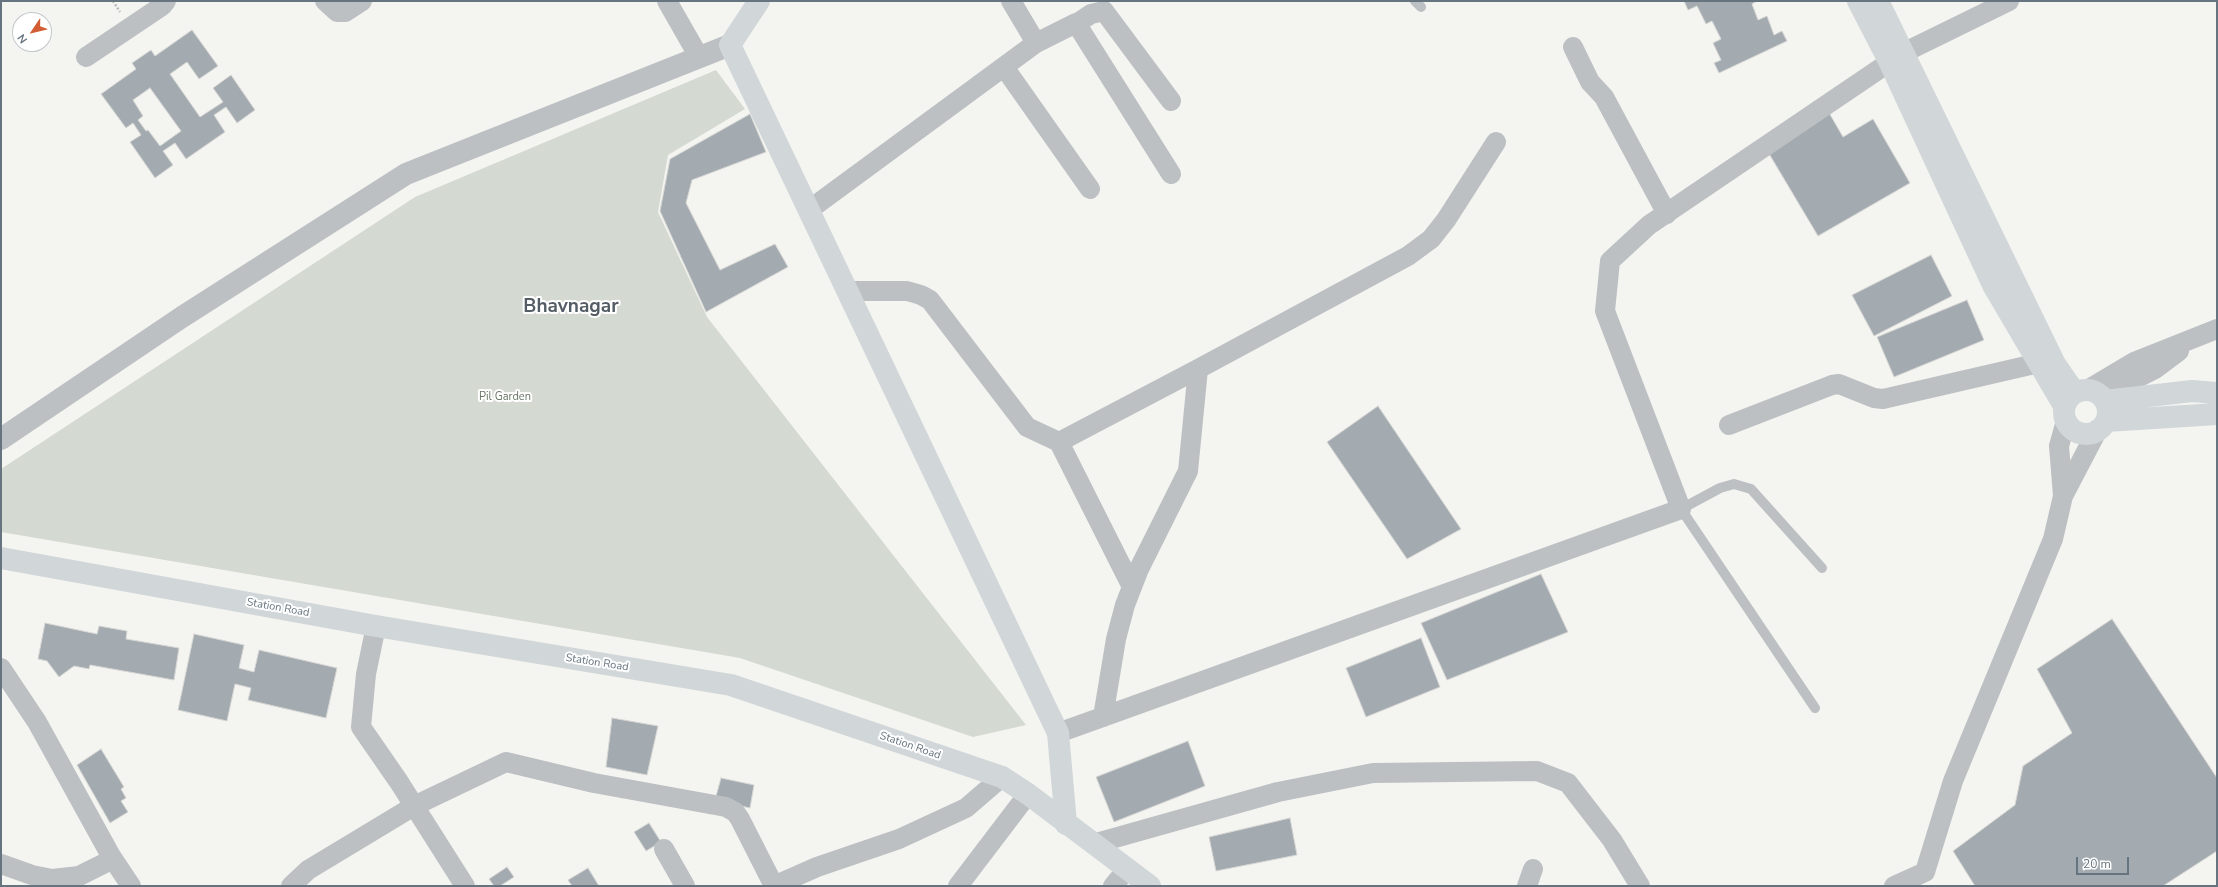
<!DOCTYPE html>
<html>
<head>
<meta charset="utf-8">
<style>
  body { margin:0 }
  #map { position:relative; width:2218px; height:887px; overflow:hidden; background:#f4f5f1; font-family:"Nunito Sans",sans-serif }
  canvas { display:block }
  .frame { position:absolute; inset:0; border:2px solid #66747f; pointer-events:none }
  .north { position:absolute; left:12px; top:12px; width:40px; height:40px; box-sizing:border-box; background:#fff; border:1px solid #c2c7cc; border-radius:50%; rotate:235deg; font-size:11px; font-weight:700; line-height:16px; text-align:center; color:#66747f }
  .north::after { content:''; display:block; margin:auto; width:14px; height:18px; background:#d25d34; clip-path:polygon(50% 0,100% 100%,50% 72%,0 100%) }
  .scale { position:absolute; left:2076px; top:857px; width:53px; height:18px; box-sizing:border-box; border:2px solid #66747f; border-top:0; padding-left:5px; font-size:12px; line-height:14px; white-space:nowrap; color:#66747f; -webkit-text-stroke:3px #fff; paint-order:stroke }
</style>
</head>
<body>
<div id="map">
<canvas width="2218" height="887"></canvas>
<div class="frame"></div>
<div class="north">N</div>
<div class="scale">20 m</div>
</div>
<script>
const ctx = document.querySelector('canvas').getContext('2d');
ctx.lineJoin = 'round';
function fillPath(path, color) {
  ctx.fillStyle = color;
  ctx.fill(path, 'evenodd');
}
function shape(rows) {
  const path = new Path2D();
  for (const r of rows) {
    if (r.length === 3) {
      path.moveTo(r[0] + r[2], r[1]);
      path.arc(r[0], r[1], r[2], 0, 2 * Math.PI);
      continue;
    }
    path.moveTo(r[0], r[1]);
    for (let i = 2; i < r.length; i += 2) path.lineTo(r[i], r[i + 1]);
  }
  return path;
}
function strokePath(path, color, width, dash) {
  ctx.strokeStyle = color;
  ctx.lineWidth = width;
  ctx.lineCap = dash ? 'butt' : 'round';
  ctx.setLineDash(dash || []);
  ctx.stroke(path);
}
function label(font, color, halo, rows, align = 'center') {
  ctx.font = font + ' "Nunito Sans",sans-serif';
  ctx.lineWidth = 4;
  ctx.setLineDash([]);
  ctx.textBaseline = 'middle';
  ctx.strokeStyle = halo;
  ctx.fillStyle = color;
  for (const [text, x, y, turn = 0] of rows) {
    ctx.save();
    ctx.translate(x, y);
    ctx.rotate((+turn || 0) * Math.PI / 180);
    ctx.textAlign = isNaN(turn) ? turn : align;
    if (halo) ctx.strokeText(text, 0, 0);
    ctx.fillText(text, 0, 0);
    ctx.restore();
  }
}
fillPath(shape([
  [716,70,745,109,668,155,658,212,707,317,1026,725,973,737,740,658,1,532,1,469,415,197]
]), '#d4d9d1');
const building = shape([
  [1684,1,1757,1,1752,4,1758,20,1767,16,1774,35,1782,31,1787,41,1719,73,1714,63,1721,60,1713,43,1721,39,1712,21,1706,24,1697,6,1688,10,1684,1],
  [192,30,218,66,199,79,187,62,170,74,200,117,223,102,213,88,231,75,255,110,237,123,226,107,214,115,225,132,186,159,175,143,163,151,173,165,155,178,130,142,141,135,133,123,126,128,101,94,136,69,132,63,151,50,155,56,192,30],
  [150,88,181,131,160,146,148,130,146,131,138,120,143,116,133,100,150,88],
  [1828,111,1843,137,1873,119,1910,183,1818,236,1768,152,1828,111],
  [750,114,766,152,692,180,686,203,720,270,775,244,788,267,706,312,660,211,670,159,750,114],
  [1931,255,1952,296,1874,336,1852,295,1931,255],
  [1967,300,1984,340,1894,377,1877,337,1967,300],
  [1378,406,1461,529,1407,559,1327,442,1378,406],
  [1541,574,1568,632,1447,680,1421,623,1541,574],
  [2112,619,2217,778,2217,851,2163,886,1975,886,1953,851,2015,805,2023,766,2072,733,2037,669,2112,619],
  [45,623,97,634,99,626,127,631,126,639,179,648,174,680,90,665,89,669,74,666,59,677,47,661,38,659,45,623],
  [194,634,244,645,239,668,254,672,259,650,337,668,326,718,248,700,251,688,235,684,227,721,178,710,194,634],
  [1421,638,1440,687,1366,717,1346,668,1421,638],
  [612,718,658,726,647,775,606,767,612,718],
  [1188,741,1205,786,1114,822,1096,777,1188,741],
  [101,749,124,787,121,789,126,798,121,801,128,812,110,823,77,765,101,749],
  [721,778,754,785,750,808,715,800,721,778],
  [1290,818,1297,855,1216,871,1209,837,1290,818],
  [649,823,661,842,646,851,634,832,649,823],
  [507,867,514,877,500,886,494,886,489,879,507,867],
  [588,868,599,886,572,886,568,880,588,868]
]);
fillPath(building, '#a4abb0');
strokePath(building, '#d6d6d4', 1);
strokePath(shape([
  [113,1,120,12]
]), '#b6b9bb', 2.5, [2, 2]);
strokePath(shape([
  [1415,1,1421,7],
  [1815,708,1681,509,1720,488,1734,484,1751,489,1822,568]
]), '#bcc0c3', 10);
strokePath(shape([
  [325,1,337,12,345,12,362,1],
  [667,1,699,57],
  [1076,24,1091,14,1104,11,1171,101],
  [1036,43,1076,23,1171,174],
  [1573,47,1590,82,1604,97,1667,214],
  [86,57,162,6,166,1],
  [1004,67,1090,189],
  [809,210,1036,43,1011,1],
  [847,291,907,291,921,295,930,300,1027,427,1059,442,1198,369,1188,471,1139,569,1125,605,1116,639,1103,717],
  [1198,369,1408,256,1431,239,1446,220,1496,142],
  [2087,390,2134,362,2217,329],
  [2101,396,2155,369,2179,351],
  [1729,425,1832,385,1839,384,1874,398,1883,399,2039,363],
  [1059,442,1132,587],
  [2063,496,2098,429],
  [376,626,366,674,361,727,399,782,465,886],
  [1,668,37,722,111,856,131,886],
  [1058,733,1681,509,1605,311,1610,261,1649,225,1903,53,2009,1],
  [1093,844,1278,792,1373,773,1537,771,1568,783,1612,840,1640,886],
  [664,849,685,886],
  [1,864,32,875,52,879,79,876,113,859],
  [291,886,308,870,414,806,506,762,594,783,726,807,735,812,740,819,774,886],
  [774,886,817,867,899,839,966,808,1002,777],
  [958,886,1028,794],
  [1113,886,1127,869],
  [1527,886,1533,869],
  [1894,886,1925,872,1953,781,2053,539,2063,496,2059,446,2066,421]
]), '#bcc0c3', 20);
strokePath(shape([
  [1,439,182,317,406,174,730,45]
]), '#bcc0c3', 22);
strokePath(shape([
  [759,1,730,45,1058,733,1066,824],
  [1,558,376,626,731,685,1002,777,1028,794,1150,886]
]), '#d1d6d9', 22);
strokePath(shape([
  [1858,1,1890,63,1994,287,2064,406],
  [1878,1,2055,364,2075,393],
  [2086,412,22],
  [2105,401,2192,391,2217,393],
  [2106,421,2217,414]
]), '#d1d6d9', 22);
label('11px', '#687765', '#fff', [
  ["Pil Garden",505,397]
]);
label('11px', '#66747f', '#fff', [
  ["Station Road",278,608,10],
  ["Station Road",597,663,9],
  ["Station Road",910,746,19]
]);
label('bold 19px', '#545d65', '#fff', [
  ["Bhavnagar",571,307]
]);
</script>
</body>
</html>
